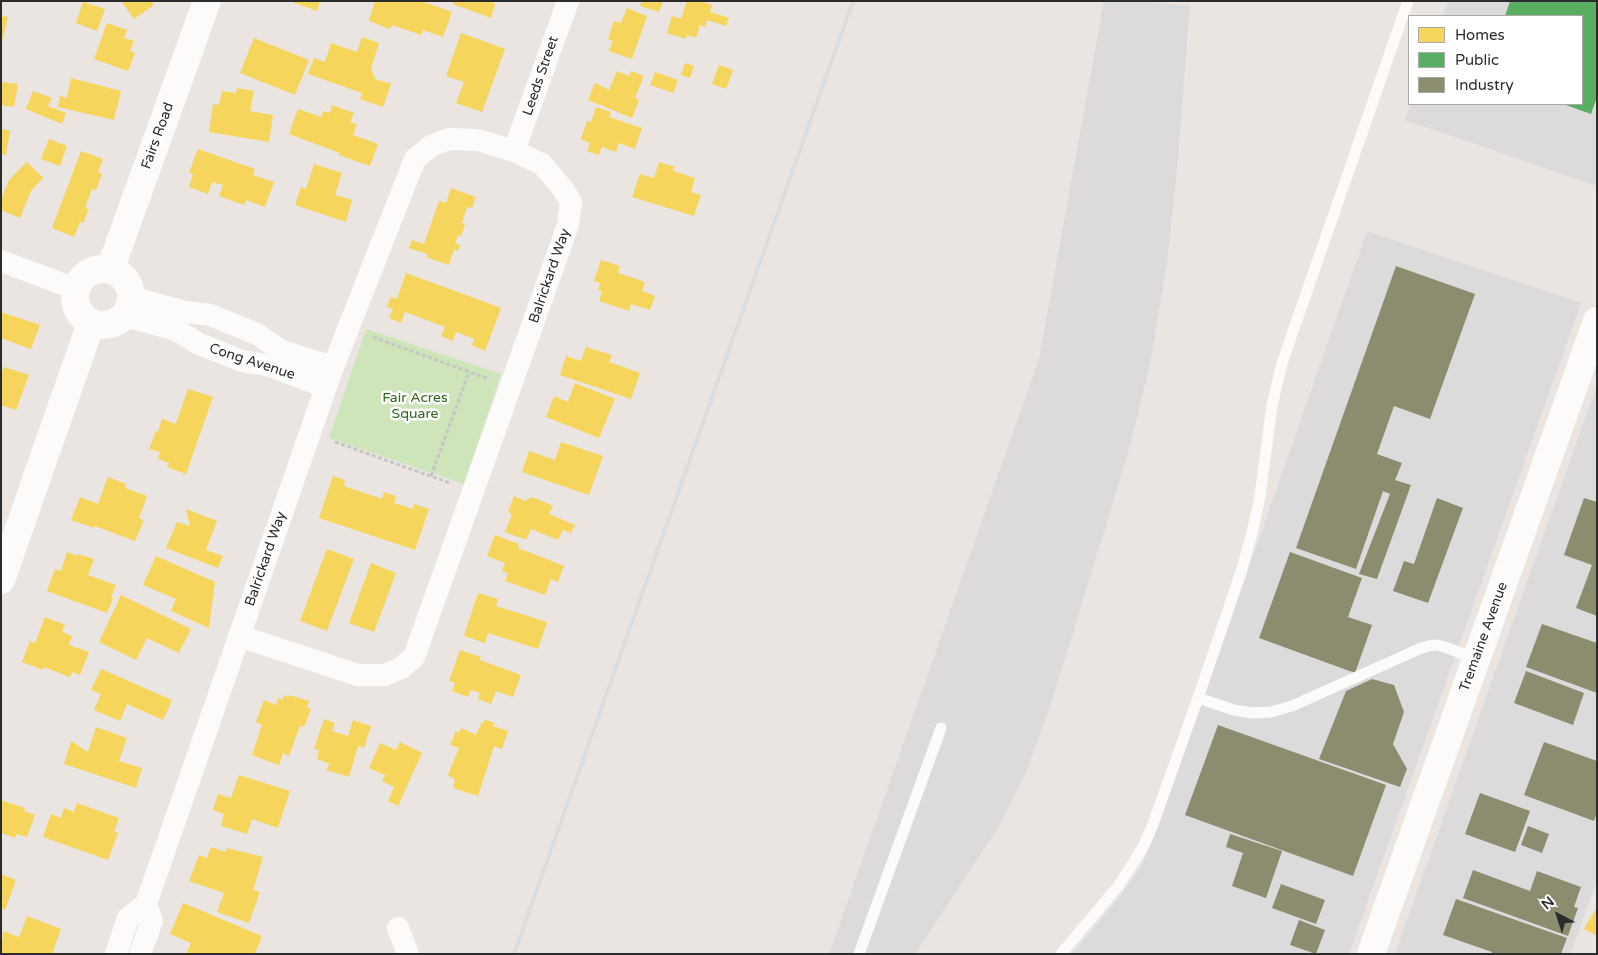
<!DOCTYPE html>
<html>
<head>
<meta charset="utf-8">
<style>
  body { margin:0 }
  #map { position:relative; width:1598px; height:955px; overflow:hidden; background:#eae5e0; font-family:"Varela Round",sans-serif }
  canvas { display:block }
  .frame { position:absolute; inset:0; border:2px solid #2b2b2b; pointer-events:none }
  .legend { position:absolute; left:1408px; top:15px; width:175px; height:90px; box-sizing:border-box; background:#fff; border:1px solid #aaa; margin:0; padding:6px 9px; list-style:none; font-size:15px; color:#2b2b2b }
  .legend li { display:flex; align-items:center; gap:10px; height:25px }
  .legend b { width:25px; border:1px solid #aaa }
  .north { position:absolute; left:1533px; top:890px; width:50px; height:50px; -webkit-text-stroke:4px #fff; paint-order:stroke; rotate:320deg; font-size:14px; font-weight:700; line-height:20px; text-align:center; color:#2b2b2b }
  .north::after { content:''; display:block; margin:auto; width:18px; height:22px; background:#2b2b2b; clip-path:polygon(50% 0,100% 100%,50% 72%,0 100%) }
</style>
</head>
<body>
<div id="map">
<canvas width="1598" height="955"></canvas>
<div class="frame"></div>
<ul class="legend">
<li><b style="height:14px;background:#f6d55c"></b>Homes</li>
<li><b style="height:14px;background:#5aae61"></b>Public</li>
<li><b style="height:14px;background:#8c8c6e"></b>Industry</li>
</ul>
<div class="north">N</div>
</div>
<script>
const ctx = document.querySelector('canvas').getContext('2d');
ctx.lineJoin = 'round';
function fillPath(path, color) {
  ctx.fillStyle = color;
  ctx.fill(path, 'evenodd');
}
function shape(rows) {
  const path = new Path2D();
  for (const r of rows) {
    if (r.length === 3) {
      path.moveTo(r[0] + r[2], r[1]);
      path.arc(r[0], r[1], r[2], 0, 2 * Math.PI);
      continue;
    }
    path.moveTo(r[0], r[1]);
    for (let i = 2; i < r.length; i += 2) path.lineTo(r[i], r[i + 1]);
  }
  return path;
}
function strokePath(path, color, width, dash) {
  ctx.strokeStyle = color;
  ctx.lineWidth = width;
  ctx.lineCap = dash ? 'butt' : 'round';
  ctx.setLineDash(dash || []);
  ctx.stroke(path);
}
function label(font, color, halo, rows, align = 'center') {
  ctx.font = font + ' "Varela Round",sans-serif';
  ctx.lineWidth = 5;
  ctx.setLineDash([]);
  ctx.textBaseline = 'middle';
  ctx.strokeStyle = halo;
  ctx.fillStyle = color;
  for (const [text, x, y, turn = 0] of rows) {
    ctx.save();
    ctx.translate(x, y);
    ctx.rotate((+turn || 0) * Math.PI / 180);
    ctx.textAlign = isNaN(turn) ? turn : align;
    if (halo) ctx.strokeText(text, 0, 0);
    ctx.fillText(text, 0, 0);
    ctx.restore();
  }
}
fillPath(shape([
  [1104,1,1143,1,1190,6,1178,158,1167,263,1150,364,1129,450,1050,707,1027,770,998,828,915,954,829,954,1039,359],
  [1448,1,1597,1,1597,186,1405,120,1411,104,1582,104,1582,16,1443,16],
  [1367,231,1581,303,1349,954,1072,954,1117,900,1141,867,1159,824],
  [1597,385,1597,881,1570,954,1395,954]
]), '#dddadc');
fillPath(shape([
  [366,329,501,374,464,484,329,438]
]), '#cee4b9');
fillPath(shape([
  [121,1,151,1,154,5,134,19],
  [289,1,320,1,317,11],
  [375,1,421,1,452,12,443,37,423,30,421,35,392,25,390,29,369,21],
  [454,1,490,1,495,4,491,18,453,4],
  [642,1,663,1,659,12,640,6],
  [687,1,699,1,712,5,710,12,729,18,726,26,707,20,705,27,700,25,696,38,687,35,686,39,667,33,672,16,681,19],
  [83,2,105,9,97,31,76,23],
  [627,8,647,16,632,59,609,51,613,41,608,39,614,21,621,23],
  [1,16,8,17,2,41,1,41],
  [107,23,127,30,124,38,134,41,130,51,135,53,128,71,94,59],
  [461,33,505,49,482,112,456,103,464,82,446,76],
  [362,37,379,43,371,68,375,79,391,84,383,107,360,99,362,93,308,74,314,58,325,62,331,43,357,52],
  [254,38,309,60,295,95,240,73],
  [685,63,694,66,690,78,681,75],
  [719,65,733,70,726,89,712,84],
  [617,71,629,76,631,71,644,76,635,98,639,100,632,118,588,100,595,83,609,90],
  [655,72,678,80,673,93,650,85],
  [71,78,121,91,114,120,58,107,60,96,67,98],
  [1,82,18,84,14,107,1,105],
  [237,88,254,91,250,111,273,115,269,142,209,132,213,104,219,105,222,91,236,93],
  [33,91,52,98,48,106,66,113,62,124,26,109],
  [332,105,354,113,350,122,357,124,353,135,378,144,370,166,339,155,340,153,289,134,298,109,321,117,323,111,330,113],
  [596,107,611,112,609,117,642,128,635,149,619,143,616,152,602,147,599,155,587,151,590,143,581,139,587,121,591,122],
  [1,129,10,131,6,155,1,154],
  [49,139,67,146,60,166,41,159],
  [198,149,255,169,253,175,274,182,265,207,246,200,244,205,219,196,223,185,212,182,208,194,189,187,193,174,189,173],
  [81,151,103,159,98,172,102,174,96,190,92,189,85,208,89,209,83,223,80,222,74,237,52,228],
  [27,162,43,178,31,191,20,218,1,210,1,199,9,180],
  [659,162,675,167,673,171,695,178,691,192,701,195,694,216,632,197,640,174,654,178],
  [314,164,342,173,335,195,352,200,346,222,295,205,301,187,306,189],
  [451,188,476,197,472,208,467,207,462,223,465,224,461,236,458,235,455,244,460,245,458,251,454,249,449,265,426,257,428,254,409,248,412,240,424,244,439,201,446,203],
  [601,260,620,266,618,273,645,282,642,291,655,296,650,310,631,304,629,311,599,301,602,291,598,290,600,283,594,281],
  [406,273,501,308,485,351,472,345,474,339,456,332,453,341,441,336,445,327,405,312,401,323,389,318,393,309,387,307,390,297,397,299],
  [1,312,40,325,31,349,1,338],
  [586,347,612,355,609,362,640,373,631,399,560,375,566,356,581,361],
  [4,367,29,375,16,410,1,405,1,374],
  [575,383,615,399,599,438,546,417,554,396,568,402],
  [188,389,213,397,186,474,167,467,169,463,158,459,160,452,149,449,156,431,158,432,162,419,176,424],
  [561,442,603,456,589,495,522,472,529,451,555,460],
  [333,476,345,480,344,486,382,499,384,492,396,496,394,503,413,509,414,504,429,509,415,550,319,518],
  [108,477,126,484,125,488,147,496,139,518,144,520,135,541,95,526,94,528,71,520,80,497,98,504],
  [514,496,525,501,532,497,553,506,549,514,575,525,571,533,563,530,558,540,531,529,526,540,505,532,512,514,508,512],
  [186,509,217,521,206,550,223,556,218,568,166,548,177,522,190,526],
  [495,535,519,544,518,548,564,566,558,582,551,579,545,595,505,581,508,573,502,571,505,563,487,556],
  [327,549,354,559,327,631,300,621],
  [67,552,78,556,79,554,94,559,88,575,116,585,111,597,113,598,107,613,47,591,55,569,61,571],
  [156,556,215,582,209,628,171,611,176,599,143,585],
  [371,563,396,573,374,632,349,623],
  [478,593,498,599,496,606,547,622,538,649,488,633,485,643,464,636],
  [121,595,191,629,179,653,147,638,136,660,99,642],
  [45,617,65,625,62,632,72,636,69,645,89,652,80,675,72,672,70,677,44,667,43,670,22,662,30,641,35,643],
  [460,650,481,657,480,660,521,675,513,697,496,691,491,704,478,699,480,693,471,690,468,697,452,691,455,683,449,681],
  [101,669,172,700,163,720,127,704,120,721,94,710,101,694,91,690],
  [284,695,288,697,289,695,309,701,307,708,311,709,304,727,300,726,289,756,283,753,279,765,252,755,262,725,256,722,264,700,276,705,278,698,283,700],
  [324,719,335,723,332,731,348,736,353,720,371,726,364,748,358,746,349,777,326,770,330,764,317,759,319,750,314,749],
  [485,720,495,723,493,726,508,731,502,749,494,746,478,796,453,788,455,780,448,775,459,748,450,745,456,731,459,733,461,728,476,735,482,722,483,723],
  [96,727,127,738,119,761,142,768,136,788,64,764,71,741,88,752],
  [400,742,422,753,398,806,388,801,394,787,382,781,385,775,369,768,380,743,396,750],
  [239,775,290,791,278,828,252,819,247,834,221,826,224,814,213,810,218,794,231,798],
  [1,800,25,808,24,811,35,815,27,837,16,834,15,838,1,833],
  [77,803,119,818,114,832,118,833,108,860,43,837,51,814,61,818,64,808,74,812],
  [211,847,225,852,227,848,263,857,253,890,260,892,249,923,217,912,224,893,189,881,199,855,207,858],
  [1,874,16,880,5,910,1,908],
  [183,903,262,936,255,954,186,954,191,943,170,934],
  [1597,907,1597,936,1584,929],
  [27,916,61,929,52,954,1,954,3,931,19,937]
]), '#f6d55c');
fillPath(shape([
  [1510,1,1597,1,1597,97,1591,114,1563,104,1582,104,1582,16,1505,16]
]), '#5aae61');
fillPath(shape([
  [1396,266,1475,294,1430,419,1394,406,1377,454,1402,463,1395,480,1411,485,1377,579,1359,574,1390,494,1383,491,1356,569,1296,548],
  [1437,498,1463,508,1428,603,1393,591,1404,561,1414,564],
  [1584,498,1597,502,1597,616,1576,608,1592,565,1564,555],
  [1290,552,1362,578,1348,617,1372,625,1355,673,1259,638],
  [1542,624,1597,643,1597,693,1526,667],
  [1526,671,1584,693,1573,725,1514,703],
  [1372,679,1394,685,1404,712,1393,744,1407,769,1400,787,1319,759,1346,691],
  [1218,725,1386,785,1353,876,1185,815],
  [1544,742,1597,761,1597,813,1594,821,1524,795],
  [1480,793,1530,811,1515,852,1465,834],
  [1528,826,1549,834,1542,853,1521,845],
  [1230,834,1282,851,1266,898,1232,886,1243,853,1226,847],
  [1473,870,1530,891,1537,871,1581,887,1574,907,1578,908,1568,936,1463,898],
  [1281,884,1325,900,1316,924,1272,908],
  [1456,899,1567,938,1561,954,1491,954,1492,952,1443,935],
  [1299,920,1325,930,1316,954,1290,945]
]), '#8c8c6e');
strokePath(shape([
  [373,337,489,379],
  [335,442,450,483],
  [431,476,469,372]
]), '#c6c6c6', 3, [4, 2.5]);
strokePath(shape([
  [1408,1,1282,363,1272,406,1260,496,1252,533,1241,572,1198,698,1234,710,1252,713,1271,712,1292,706,1419,649,1428,646,1437,645,1445,647,1476,659],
  [859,954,941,728],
  [1061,954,1119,885,1143,847,1152,827,1198,698]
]), '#fcfbfa', 11);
strokePath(shape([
  [514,151,568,1],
  [1,261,76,289],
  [131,297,186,312,210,315,257,334,282,351,333,367],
  [124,316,176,330,199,344,242,361,267,365,326,387],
  [398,928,408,954],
  [116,954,128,918,146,904,326,387,333,367,415,159,431,146,449,139,478,140,514,151,542,164,563,189,571,202,568,225,414,657,401,668,385,675,358,675,239,636],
  [140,954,152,921,146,904]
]), '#fcfbfa', 22);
strokePath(shape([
  [103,297,28],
  [110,270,207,1],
  [1,580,91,323]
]), '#fcfbfa', 28);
strokePath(shape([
  [1371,954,1597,321]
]), '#fcfbfa', 28);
strokePath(shape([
  [514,954,853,1]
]), '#deddde', 4);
label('14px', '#2b2b2b', '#fff', [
  ["Leeds Street",541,76,-71],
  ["Fairs Road",158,136,-70],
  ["Balrickard Way",550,276,-71],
  ["Cong Avenue",252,362,18],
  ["Balrickard Way",266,559,-71],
  ["Tremaine Avenue",1484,637,-70]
]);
label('14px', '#2f691a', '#fff', [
  ["Fair Acres",415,398],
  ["Square",415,414]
]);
</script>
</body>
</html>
